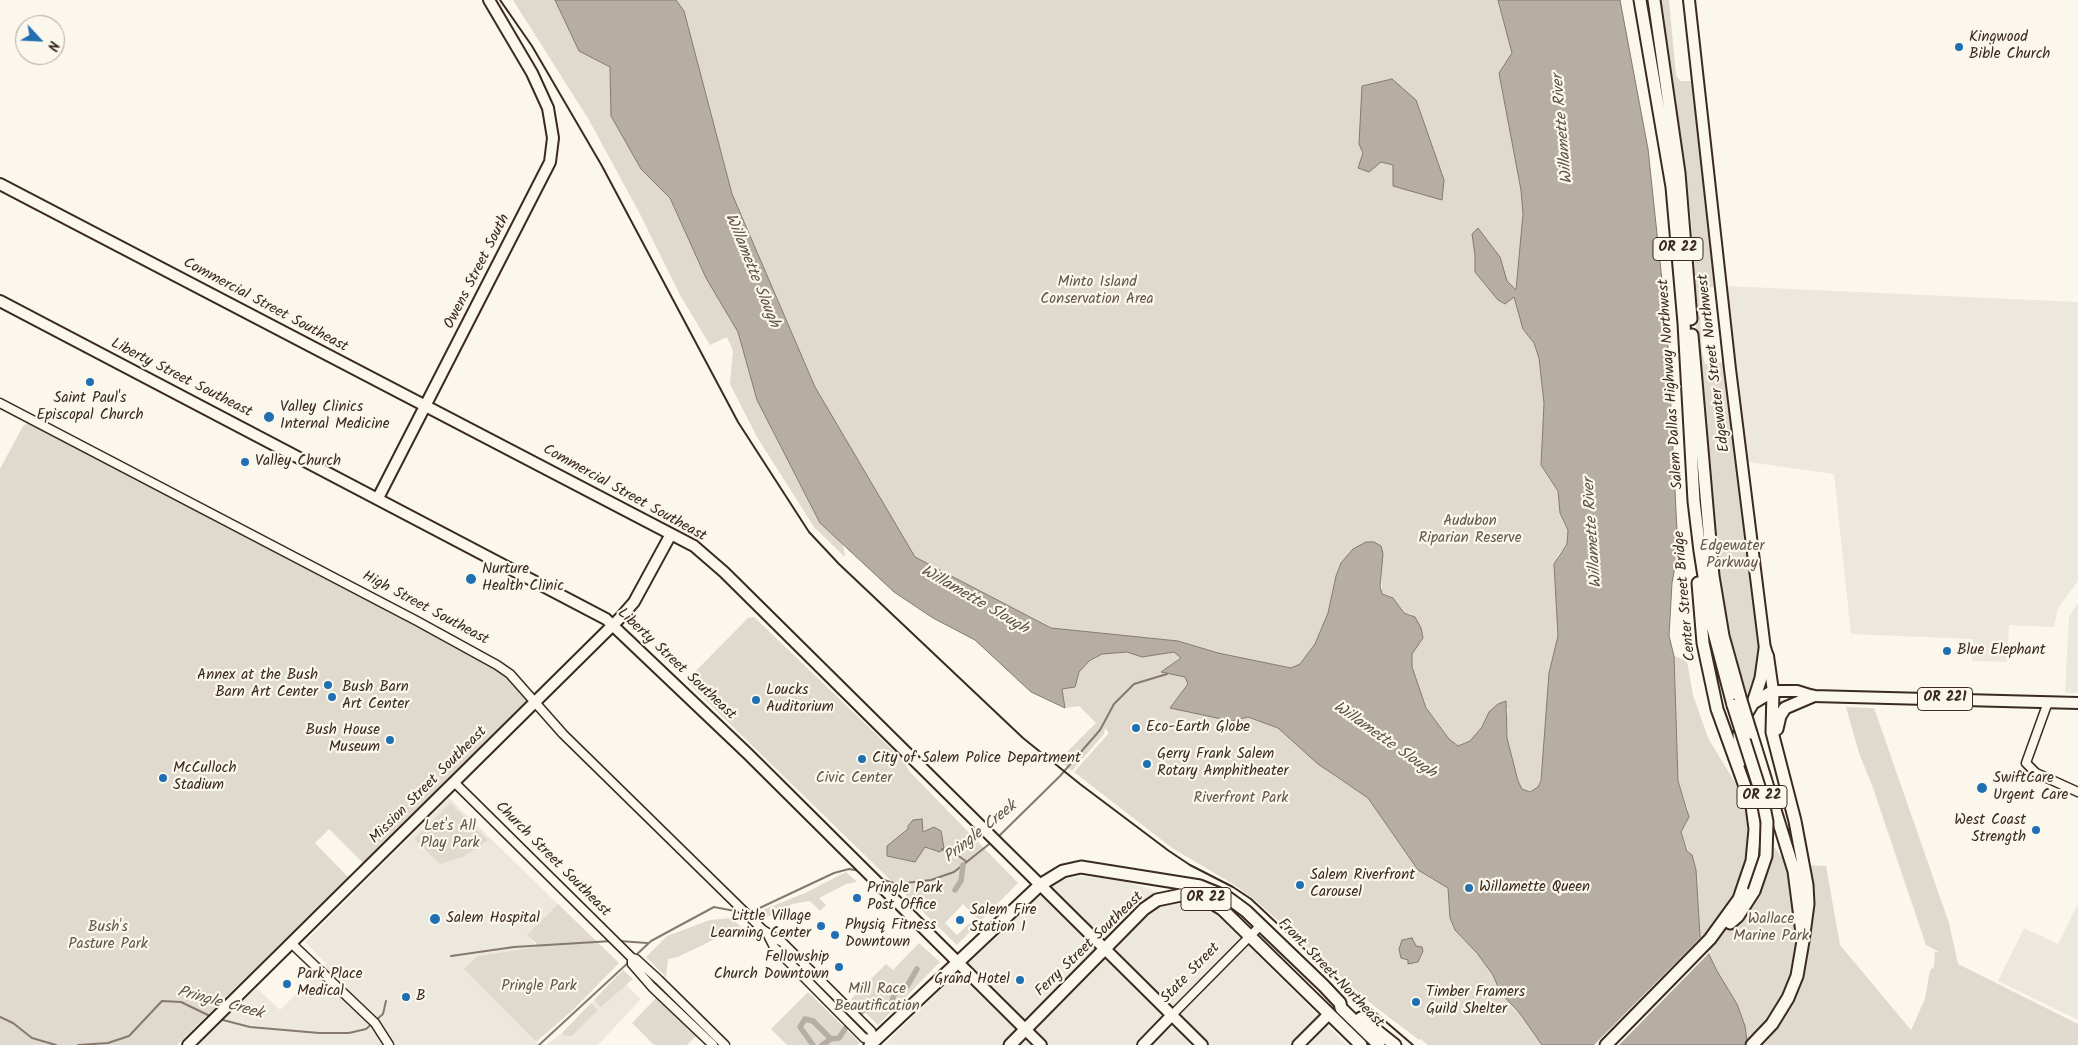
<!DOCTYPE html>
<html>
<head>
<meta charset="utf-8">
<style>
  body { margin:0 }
  #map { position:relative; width:2078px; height:1045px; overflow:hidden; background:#fbf7ec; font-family:Kalam,sans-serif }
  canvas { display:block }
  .north { position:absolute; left:15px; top:15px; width:50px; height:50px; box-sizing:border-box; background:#fbf7ec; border:1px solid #aea59a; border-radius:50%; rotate:115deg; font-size:14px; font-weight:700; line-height:20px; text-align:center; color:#3b2a1e }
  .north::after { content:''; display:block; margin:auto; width:18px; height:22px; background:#1f6fb2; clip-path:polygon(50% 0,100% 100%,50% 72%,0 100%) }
</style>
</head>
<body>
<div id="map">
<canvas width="2078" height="1045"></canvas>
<div class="north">N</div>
</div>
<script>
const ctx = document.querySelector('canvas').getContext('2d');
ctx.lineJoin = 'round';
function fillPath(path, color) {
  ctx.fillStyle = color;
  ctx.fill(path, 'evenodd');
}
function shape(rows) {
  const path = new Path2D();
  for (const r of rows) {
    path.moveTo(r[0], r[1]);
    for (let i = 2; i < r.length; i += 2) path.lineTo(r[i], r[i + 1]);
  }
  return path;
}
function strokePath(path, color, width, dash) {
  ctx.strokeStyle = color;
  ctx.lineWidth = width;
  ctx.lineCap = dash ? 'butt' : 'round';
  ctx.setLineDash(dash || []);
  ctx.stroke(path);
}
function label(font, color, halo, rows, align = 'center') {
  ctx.font = font + ' Kalam,sans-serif';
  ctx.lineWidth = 4.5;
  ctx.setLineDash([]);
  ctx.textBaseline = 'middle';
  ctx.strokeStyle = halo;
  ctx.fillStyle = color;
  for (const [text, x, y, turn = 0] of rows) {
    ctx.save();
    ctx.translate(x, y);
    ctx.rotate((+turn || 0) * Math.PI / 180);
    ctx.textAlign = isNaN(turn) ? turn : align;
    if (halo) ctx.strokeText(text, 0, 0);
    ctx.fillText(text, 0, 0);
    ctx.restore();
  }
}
fillPath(shape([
  [1726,286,2078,302,2078,581,2058,608,2054,627,2009,625,2007,662,1972,661,1973,639,1851,634,1834,474,1748,462],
  [2078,603,2078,693,2065,693,2069,616],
  [449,798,558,904,528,935,537,947,477,956,464,969,539,1045,196,1045,257,988,280,1010,326,964,305,942],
  [1081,876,1122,880,1213,910,1347,1045,884,1045,1024,908,1061,880],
  [2078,903,2078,1020,1998,981,2024,928,2058,944],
  [617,976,641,999,598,1045,546,1045,564,1032]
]), '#ede8dd');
fillPath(shape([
  [513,0,555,0,579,51,610,67,611,116,641,169,670,198,706,278,738,332,757,400,820,523,843,545,845,557,814,527,757,437,730,384,733,351,727,337,710,345,680,295,640,214,589,120],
  [676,0,1498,0,1512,53,1499,73,1521,190,1523,214,1516,291,1523,329,1534,343,1539,358,1544,403,1541,465,1558,491,1560,513,1568,530,1567,544,1558,555,1554,576,1557,594,1558,636,1549,673,1541,781,1538,787,1530,792,1522,789,1518,781,1507,738,1506,723,1508,708,1489,712,1482,727,1470,741,1458,746,1449,739,1426,708,1412,667,1412,654,1423,638,1411,614,1404,613,1393,598,1382,594,1381,570,1336,576,1328,613,1315,644,1300,664,1291,668,1218,653,1178,641,1051,628,914,557,815,387,732,194,684,11],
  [1661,0,1669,0,1676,75,1680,81,1692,81,1714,287,1699,289,1702,352,1705,364,1724,362,1760,655,1761,667,1746,705,1728,638,1716,565,1699,380,1691,218],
  [28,422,492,665,505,674,526,698,526,702,363,863,329,829,315,843,348,877,177,1045,0,1045,0,469,23,426],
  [754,617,901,758,910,772,1018,883,957,945,686,681,748,618],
  [922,821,923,832,934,827,941,831,943,845,940,852,925,847,917,857,908,860,887,856,909,827],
  [963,904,976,917,957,935,945,923],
  [1127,652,1142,657,1174,652,1181,658,1162,672,1185,677,1188,684,1171,708,1228,720,1248,717,1278,728,1330,773,1368,798,1418,870,1433,880,1445,884,1448,888,1450,918,1455,930,1477,953,1493,975,1496,985,1514,1010,1521,1015,1542,1045,1428,1045,1421,1039,1419,1040,1369,1002,1255,900,1233,884,1172,848,1074,772,1109,733,1105,728,1104,734,1072,771,1059,760,1096,723,1079,706,1065,708,1062,689,1075,687,1079,672,1089,661,1102,654],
  [1674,656,1687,661,1693,695,1708,738,1742,794,1747,811,1787,864,1826,866,1840,945,1911,1030,1925,999,1930,970,1934,967,1935,952,1939,952,1926,945,1872,785,1859,753,1846,707,1874,708,1949,923,1958,964,2078,1024,2078,1045,1750,1045,1747,1041,1737,1004,1717,971,1700,936,1696,870,1681,832,1687,822,1688,809,1678,781],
  [450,803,488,840,463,857,440,864,414,839],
  [846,872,857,882,846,884,819,898,826,905,820,911,810,901,792,904,767,917,760,911,805,893],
  [558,904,619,963,573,1010,536,1042,464,969,477,956,536,947,536,943,527,935],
  [732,918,752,938,721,936,678,957,668,959,666,977,646,957,667,936,710,920],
  [919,943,940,962,878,1025,851,999,886,964,893,970],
  [623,970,633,979,601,1007,594,1000],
  [808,992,860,1043,858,1045,787,1045,771,1029],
  [657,997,698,1034,687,1045,654,1045,632,1023],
  [591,1003,598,1010,572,1036,564,1036,562,1033]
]), '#dfd9ce');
const water = shape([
  [555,0,676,0,684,11,732,194,815,387,915,557,1051,628,1178,641,1218,653,1291,668,1300,664,1315,644,1328,613,1336,576,1341,563,1353,549,1366,542,1374,542,1381,546,1383,554,1380,586,1382,594,1393,598,1404,613,1415,617,1421,628,1423,638,1412,654,1412,667,1426,708,1449,739,1458,746,1470,741,1482,727,1489,712,1498,704,1506,701,1507,738,1518,781,1522,789,1530,792,1538,787,1541,781,1549,673,1558,636,1554,564,1567,544,1568,530,1560,513,1558,491,1541,465,1544,403,1539,358,1534,343,1523,329,1514,297,1505,304,1498,300,1475,272,1475,255,1472,234,1478,228,1500,257,1507,281,1516,290,1523,214,1521,190,1499,73,1512,53,1498,0,1620,0,1648,149,1667,328,1678,551,1672,583,1669,636,1674,656,1678,781,1689,817,1681,832,1687,851,1692,855,1696,870,1700,936,1717,971,1737,1004,1745,1026,1747,1041,1750,1045,1542,1045,1521,1015,1500,992,1493,975,1477,953,1455,930,1450,918,1448,888,1418,870,1368,798,1318,764,1278,728,1248,717,1231,721,1170,708,1188,684,1185,677,1161,672,1181,658,1174,652,1142,657,1127,652,1102,654,1089,661,1079,672,1075,687,1062,689,1065,708,1031,692,975,640,933,618,894,592,820,523,757,400,738,332,706,278,670,198,641,169,611,116,610,67,579,51,555,0],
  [1392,79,1416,100,1444,180,1442,200,1393,186,1393,165,1381,162,1369,172,1358,168,1363,153,1359,144,1362,86,1392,79],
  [922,819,923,832,934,827,941,831,944,848,940,852,925,847,915,862,887,856,887,846,908,829,908,826,913,820,922,819],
  [1412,938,1416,946,1422,947,1423,951,1418,962,1408,964,1408,960,1401,958,1399,949,1402,940,1412,938]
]);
fillPath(water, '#b6aea2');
strokePath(water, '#85796d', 1);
fillPath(shape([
  [1703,935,1711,951,1619,1045,1594,1045]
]), '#fbf7ec');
strokePath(shape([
  [998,837,1060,776,1100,730,1114,704,1134,684,1167,674],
  [942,849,948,854,953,852,967,862],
  [881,879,897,884,931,880,954,872,993,841],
  [749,913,834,873,849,869,860,871],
  [619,941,647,943],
  [451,956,514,947,612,941],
  [635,956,651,941,714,907,740,912],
  [0,1017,13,1023,32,1038,56,1045],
  [219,1019,250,1027,319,1033,349,1033,366,1029,373,1023],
  [376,1020,383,1014,386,1001],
  [78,1045,108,1043,129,1036,162,1001,181,1002,212,1017],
  [539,1045,630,961]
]), '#85796d', 2);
strokePath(shape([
  [955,890,961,881,963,865],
  [891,1004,896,989,907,986,917,969],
  [861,1012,872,1004,877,1007],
  [813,1045,800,1027,805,1019,813,1021,831,1039,839,1038,847,1026],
  [822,1045,831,1039]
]), '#b6aea2', 5.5);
const minor = shape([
  [0,403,417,621,497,665,510,674,563,734,763,930,782,942,871,1031,875,1040],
  [2048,702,2026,763,2036,773,2078,792],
  [454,782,632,958,636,959,659,980,725,1045],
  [768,935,774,947,864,1038,875,1040],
  [291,943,375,1023,389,1045],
  [632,958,632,964,652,987,713,1045],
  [1172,1015,1261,925]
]);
const major = shape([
  [1689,0,1730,369,1765,649,1768,656,1773,691,1797,691,1813,696,2078,703],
  [0,184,694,546,724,572,1202,1045],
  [0,301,606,619,748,754,1041,1045],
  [378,498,550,162,553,138,548,108,532,73,489,0],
  [188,1045,621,617,634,602,671,534],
  [1143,1045,1172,1015],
  [1298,1045,1329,1014]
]);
const highway = shape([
  [1640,0,1672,187,1684,323,1694,501,1700,551,1711,621,1733,705],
  [1654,0,1679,173,1691,319],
  [1692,335,1713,576,1723,636,1740,697],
  [1753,703,1761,678,1765,649],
  [1777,729,1780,716,1785,708,1813,696],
  [1751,733,1794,871,1803,941,1797,976,1788,998,1772,1024,1752,1045],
  [1741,761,1739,735,1745,716,1753,703,1773,691,1772,732,1795,821,1807,885,1808,904,1803,941],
  [1730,923,1738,916,1754,891],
  [1361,1018,1395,1045],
  [870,1045,1040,885,1063,871,1081,867,1200,886,1227,897,1246,911,1324,986,1340,1003,1341,1008,1379,1045],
  [1010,1045,1144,909,1157,900,1181,895,1204,898,1222,909,1361,1045],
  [1606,1045,1710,939,1739,899,1752,861,1755,829,1752,806,1717,709,1703,643,1698,583]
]);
strokePath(minor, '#3b2a1e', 11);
strokePath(major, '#3b2a1e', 14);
strokePath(highway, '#3b2a1e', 15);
strokePath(minor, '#fbf7ec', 8);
strokePath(major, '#fbf7ec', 10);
strokePath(highway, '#fbf7ec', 11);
strokePath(shape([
  [500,0,532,46,602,166,738,422,809,532,839,564,1023,738,1080,784,1169,851,1190,865,1233,887,1251,899,1343,985,1413,1045]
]), '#3b2a1e', 2);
const highwayBridge = shape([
  [1740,697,1751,733],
  [1733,705,1762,796,1767,822,1766,856,1754,891]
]);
strokePath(highwayBridge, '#3b2a1e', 15, []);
strokePath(highwayBridge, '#fbf7ec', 11);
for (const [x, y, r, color] of [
  [1959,47,5,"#1f6fb2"],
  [90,382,5,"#1f6fb2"],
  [269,417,6,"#1f6fb2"],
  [245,462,5,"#1f6fb2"],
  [471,579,6,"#1f6fb2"],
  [1947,651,5,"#1f6fb2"],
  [328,685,5,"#1f6fb2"],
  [332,697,5,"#1f6fb2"],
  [756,700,5,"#1f6fb2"],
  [1136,728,5,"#1f6fb2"],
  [390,740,5,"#1f6fb2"],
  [862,759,5,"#1f6fb2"],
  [1147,764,5,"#1f6fb2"],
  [163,778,5,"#1f6fb2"],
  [1982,788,6,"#1f6fb2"],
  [2036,830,5,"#1f6fb2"],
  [1300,885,5,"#1f6fb2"],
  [1469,888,5,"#1f6fb2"],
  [857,898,5,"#1f6fb2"],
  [435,919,6,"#1f6fb2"],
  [960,920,5,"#1f6fb2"],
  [821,926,5,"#1f6fb2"],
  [835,935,5,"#1f6fb2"],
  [839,967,5,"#1f6fb2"],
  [1020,980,5,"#1f6fb2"],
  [287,984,5,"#1f6fb2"],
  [406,997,5,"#1f6fb2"],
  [1416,1002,5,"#1f6fb2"]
]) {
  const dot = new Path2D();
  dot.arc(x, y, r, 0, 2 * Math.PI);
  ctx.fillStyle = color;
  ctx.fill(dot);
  strokePath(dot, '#fbf7ec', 2);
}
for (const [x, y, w] of [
  [1678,249,50],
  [1945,699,55],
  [1762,797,50],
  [1206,899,50]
]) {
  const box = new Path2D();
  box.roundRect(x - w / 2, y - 11.5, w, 23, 4);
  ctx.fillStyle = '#fbf7ec';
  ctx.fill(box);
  strokePath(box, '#3b2a1e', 1);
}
label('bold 14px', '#3b2a1e', null, [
  ["OR 22",1678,249],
  ["OR 221",1945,699],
  ["OR 22",1762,797],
  ["OR 22",1206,899]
]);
label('15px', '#3b2a1e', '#fbf7ec', [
  ["Kingwood",1969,38],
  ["Bible Church",1969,55],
  ["Saint Paul's",90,399,"center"],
  ["Episcopal Church",90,416,"center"],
  ["Valley Clinics",280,408],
  ["Internal Medicine",280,425],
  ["Valley Church",255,462],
  ["Nurture",482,570],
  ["Health Clinic",482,587],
  ["Blue Elephant",1957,651],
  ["Annex at the Bush",318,676,"right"],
  ["Barn Art Center",318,693,"right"],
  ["Bush Barn",342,688],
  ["Art Center",342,705],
  ["Loucks",766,691],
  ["Auditorium",766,708],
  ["Eco-Earth Globe",1146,728],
  ["Bush House",380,731,"right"],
  ["Museum",380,748,"right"],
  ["Gerry Frank Salem",1157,755],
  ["Rotary Amphitheater",1157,772],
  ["City of Salem Police Department",872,759],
  ["McCulloch",173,769],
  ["Stadium",173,786],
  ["SwiftCare",1993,779],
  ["Urgent Care",1993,796],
  ["West Coast",2026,821,"right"],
  ["Strength",2026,838,"right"],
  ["Salem Riverfront",1310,876],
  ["Carousel",1310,893],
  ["Willamette Queen",1479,888],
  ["Pringle Park",867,889],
  ["Post Office",867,906],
  ["Salem Fire",970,911],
  ["Station 1",970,928],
  ["Little Village",811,917,"right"],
  ["Learning Center",811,934,"right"],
  ["Salem Hospital",446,919],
  ["Physiq Fitness",845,926],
  ["Downtown",845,943],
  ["Fellowship",829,958,"right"],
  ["Church Downtown",829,975,"right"],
  ["Park Place",297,975],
  ["Medical",297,992],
  ["Grand Hotel",1010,980,"right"],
  ["Timber Framers",1426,993],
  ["Guild Shelter",1426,1010],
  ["B",416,997]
], 'left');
label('15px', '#3b2a1e', '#fbf7ec', [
  ["Owens Street South",478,272,-63],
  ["Commercial Street Southeast",265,306,28],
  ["Edgewater Street Northwest",1715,363,-97],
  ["Liberty Street Southeast",181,379,27],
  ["Salem Dallas Highway Northwest",1672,384,-94],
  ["Commercial Street Southeast",624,494,29],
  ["Center Street Bridge",1686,596,-95],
  ["High Street Southeast",425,609,28],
  ["Liberty Street Southeast",676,665,43],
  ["Mission Street Southeast",429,786,-45],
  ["Church Street Southeast",552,860,45],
  ["Ferry Street Southeast",1090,945,-44],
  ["State Street",1191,974,-46],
  ["Front Street Northeast",1330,974,46]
]);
label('15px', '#64564a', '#fbf7ec', [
  ["Minto Island",1097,283],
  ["Conservation Area",1097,300],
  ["Audubon",1470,522],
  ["Riparian Reserve",1470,539],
  ["Edgewater",1732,547],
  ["Parkway",1732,564],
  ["Civic Center",854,779],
  ["Riverfront Park",1241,799],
  ["Let's All",450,827],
  ["Play Park",450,844],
  ["Wallace",1771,920],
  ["Marine Park",1771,937],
  ["Bush's",108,928],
  ["Pasture Park",108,945],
  ["Pringle Park",539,987],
  ["Mill Race",877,990],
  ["Beautification",877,1007]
]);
label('italic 16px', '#605246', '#fbf7ec', [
  ["Willamette River",1564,129,-95],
  ["Willamette Slough",751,271,68],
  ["Willamette River",1594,533,-94],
  ["Willamette Slough",974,601,30],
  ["Willamette Slough",1384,741,35],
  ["Pringle Creek",981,833,-39],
  ["Pringle Creek",220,1004,15]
]);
</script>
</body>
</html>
